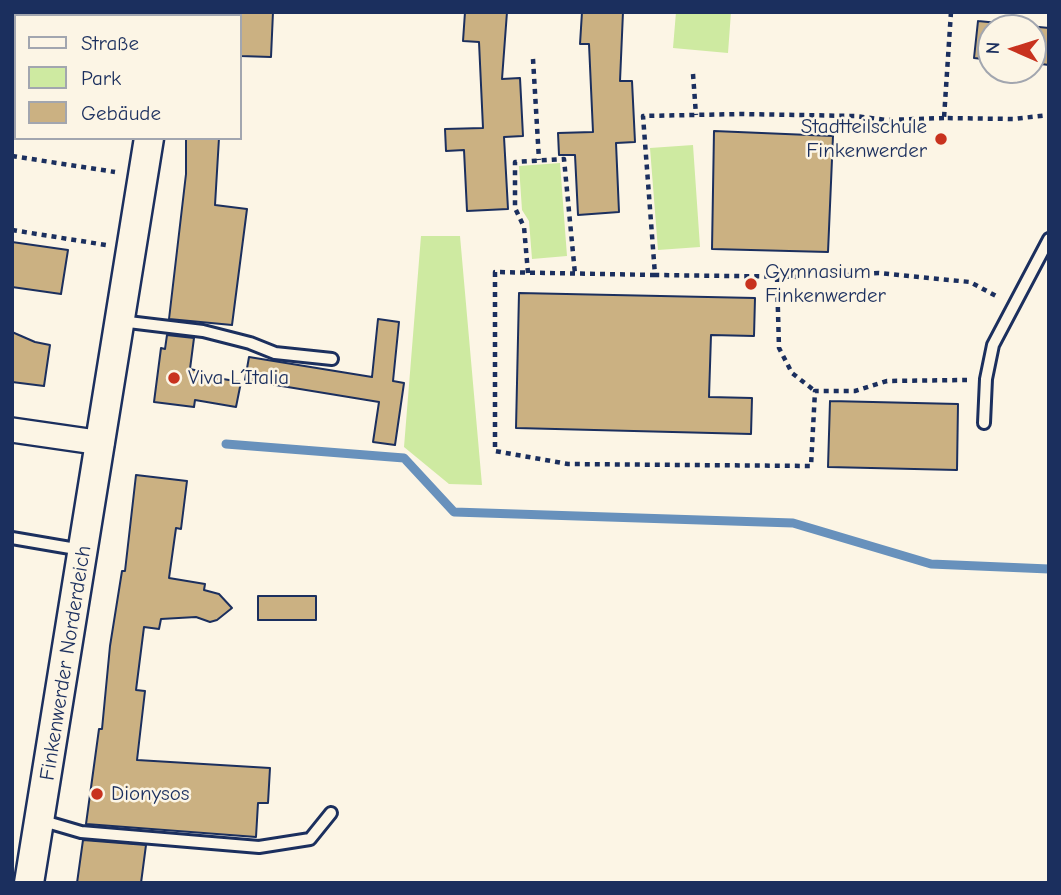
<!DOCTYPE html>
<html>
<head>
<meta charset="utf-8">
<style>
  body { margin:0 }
  #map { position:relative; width:1061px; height:895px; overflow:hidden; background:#fcf5e5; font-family:"Comic Neue",sans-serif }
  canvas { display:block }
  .frame { position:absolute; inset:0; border:14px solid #1b2f5e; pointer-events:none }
  .legend { position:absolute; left:14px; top:14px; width:228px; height:126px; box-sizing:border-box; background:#fcf5e5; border:2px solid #a2a6af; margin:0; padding:9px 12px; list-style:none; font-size:21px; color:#1b2f5e }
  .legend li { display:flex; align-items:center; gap:14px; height:35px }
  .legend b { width:35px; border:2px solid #a2a6af }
  .north { position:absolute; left:977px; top:14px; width:70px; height:70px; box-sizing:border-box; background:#fcf5e5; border:2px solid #a2a6af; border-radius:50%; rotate:273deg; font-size:19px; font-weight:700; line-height:28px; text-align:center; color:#1b2f5e }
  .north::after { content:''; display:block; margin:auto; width:24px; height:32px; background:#c8321e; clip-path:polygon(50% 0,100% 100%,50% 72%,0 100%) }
</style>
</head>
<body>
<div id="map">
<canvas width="1061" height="895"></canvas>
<div class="frame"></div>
<ul class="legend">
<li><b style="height:9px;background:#fcf5e5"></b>Straße</li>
<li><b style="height:19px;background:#ceeaa1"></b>Park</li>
<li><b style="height:19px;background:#cbb182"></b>Gebäude</li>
</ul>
<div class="north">N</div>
</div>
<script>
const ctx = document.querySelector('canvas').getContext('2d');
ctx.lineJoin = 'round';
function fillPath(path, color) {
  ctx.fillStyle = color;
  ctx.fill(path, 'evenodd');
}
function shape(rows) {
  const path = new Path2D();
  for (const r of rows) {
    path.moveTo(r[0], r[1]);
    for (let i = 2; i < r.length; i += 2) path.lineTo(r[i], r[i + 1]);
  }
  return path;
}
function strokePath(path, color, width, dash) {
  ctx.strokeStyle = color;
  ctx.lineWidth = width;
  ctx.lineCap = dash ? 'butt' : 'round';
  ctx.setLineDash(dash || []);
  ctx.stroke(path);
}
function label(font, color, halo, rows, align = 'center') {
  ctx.font = font + ' "Comic Neue",sans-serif';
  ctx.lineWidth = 5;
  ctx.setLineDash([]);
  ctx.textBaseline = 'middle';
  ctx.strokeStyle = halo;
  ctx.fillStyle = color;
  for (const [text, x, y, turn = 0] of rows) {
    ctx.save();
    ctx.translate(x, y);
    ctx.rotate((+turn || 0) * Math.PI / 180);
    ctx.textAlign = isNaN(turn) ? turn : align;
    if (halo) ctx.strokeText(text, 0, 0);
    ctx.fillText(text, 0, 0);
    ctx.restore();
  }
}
fillPath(shape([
  [676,12,731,12,728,53,673,48],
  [693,145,700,247,658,250,650,148],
  [560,163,567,256,532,259,529,221,522,210,519,166],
  [421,236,460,236,482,485,449,484,404,447]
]), '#ceeaa1');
strokePath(shape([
  [226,444,404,458,454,512,793,523,931,564,1049,569]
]), '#6891bc', 9);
const building = shape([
  [240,12,273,12,271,57,240,56,240,12],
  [465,12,507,12,502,79,520,78,523,136,504,137,508,209,467,211,464,150,446,151,445,129,483,128,479,42,463,41,465,12],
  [582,12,623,12,620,81,632,81,635,142,616,143,619,212,578,215,575,155,559,155,558,133,593,132,589,44,580,44,582,12],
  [978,21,1049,28,1049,65,1033,63,1033,28,991,28,991,60,974,58,978,21],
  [714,131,833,136,828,252,712,249,714,131],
  [186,138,219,138,215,205,247,209,232,325,169,319,186,174,186,138],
  [12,242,68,250,61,294,12,287,12,242],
  [519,293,755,298,754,336,711,335,709,397,752,398,751,434,516,428,519,293],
  [378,319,399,322,393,381,404,383,395,445,373,442,379,402,245,380,249,357,372,377,378,319],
  [12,332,35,342,50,345,44,386,12,382,12,332],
  [167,335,194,338,190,369,199,371,199,375,241,382,236,407,195,400,194,407,154,402,161,348,165,349,167,335],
  [830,401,958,404,957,470,828,467,830,401],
  [136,475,187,481,181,529,176,528,169,578,205,584,204,590,219,594,232,608,217,620,210,622,196,617,161,619,159,629,144,627,136,690,145,691,137,760,270,768,268,803,258,803,256,837,86,824,99,729,102,729,110,646,122,571,125,571,136,475],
  [258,596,316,596,316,620,258,620,258,596],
  [83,840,146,845,141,883,77,883,83,840]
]);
fillPath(building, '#cbb182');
strokePath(building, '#1b2f5e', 2);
const service = shape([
  [120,321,203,331,250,343,275,353,332,359],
  [984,423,986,379,993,345,1049,239],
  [12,538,82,550],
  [40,820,81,832,259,847,310,839,331,813]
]);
const minor = shape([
  [12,430,102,443]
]);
const tertiary = shape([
  [169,16,170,12],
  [29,883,149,138]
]);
strokePath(service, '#1b2f5e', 16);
strokePath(minor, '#1b2f5e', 28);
strokePath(tertiary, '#1b2f5e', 33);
strokePath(shape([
  [951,12,944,118,1013,119,1049,115],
  [1048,12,1049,12],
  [533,59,539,160],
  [693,74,696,115],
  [944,118,887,120,855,116,741,114,643,116,655,275,807,277,879,273,970,282,998,297],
  [12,156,115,172],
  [12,230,106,245],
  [528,273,524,227,515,208,515,162,564,159,575,274],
  [655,275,495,272,495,451,568,464,811,466,815,391,855,391,887,381,967,380],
  [777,277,779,348,792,373,815,391]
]), '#1b2f5e', 4.5, [5, 5]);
strokePath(service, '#fcf5e5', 10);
strokePath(minor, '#fcf5e5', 23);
strokePath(tertiary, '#fcf5e5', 28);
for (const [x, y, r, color] of [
  [941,139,7,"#c8321e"],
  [751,284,7,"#c8321e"],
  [174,378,7,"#c8321e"],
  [97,794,7,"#c8321e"]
]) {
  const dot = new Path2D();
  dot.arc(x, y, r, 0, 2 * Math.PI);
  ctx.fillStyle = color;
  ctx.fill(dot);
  strokePath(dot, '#fcf5e5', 2.5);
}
label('21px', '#1b2f5e', '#fcf5e5', [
  ["Stadtteilschule",927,127,"right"],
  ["Finkenwerder",927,151,"right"],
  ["Gymnasium",765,272],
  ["Finkenwerder",765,296],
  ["Viva L´Italia",188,378],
  ["Dionysos",111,794]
], 'left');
label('21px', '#1b2f5e', '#fcf5e5', [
  ["Finkenwerder Norderdeich",66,663,-81]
]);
</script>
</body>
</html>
